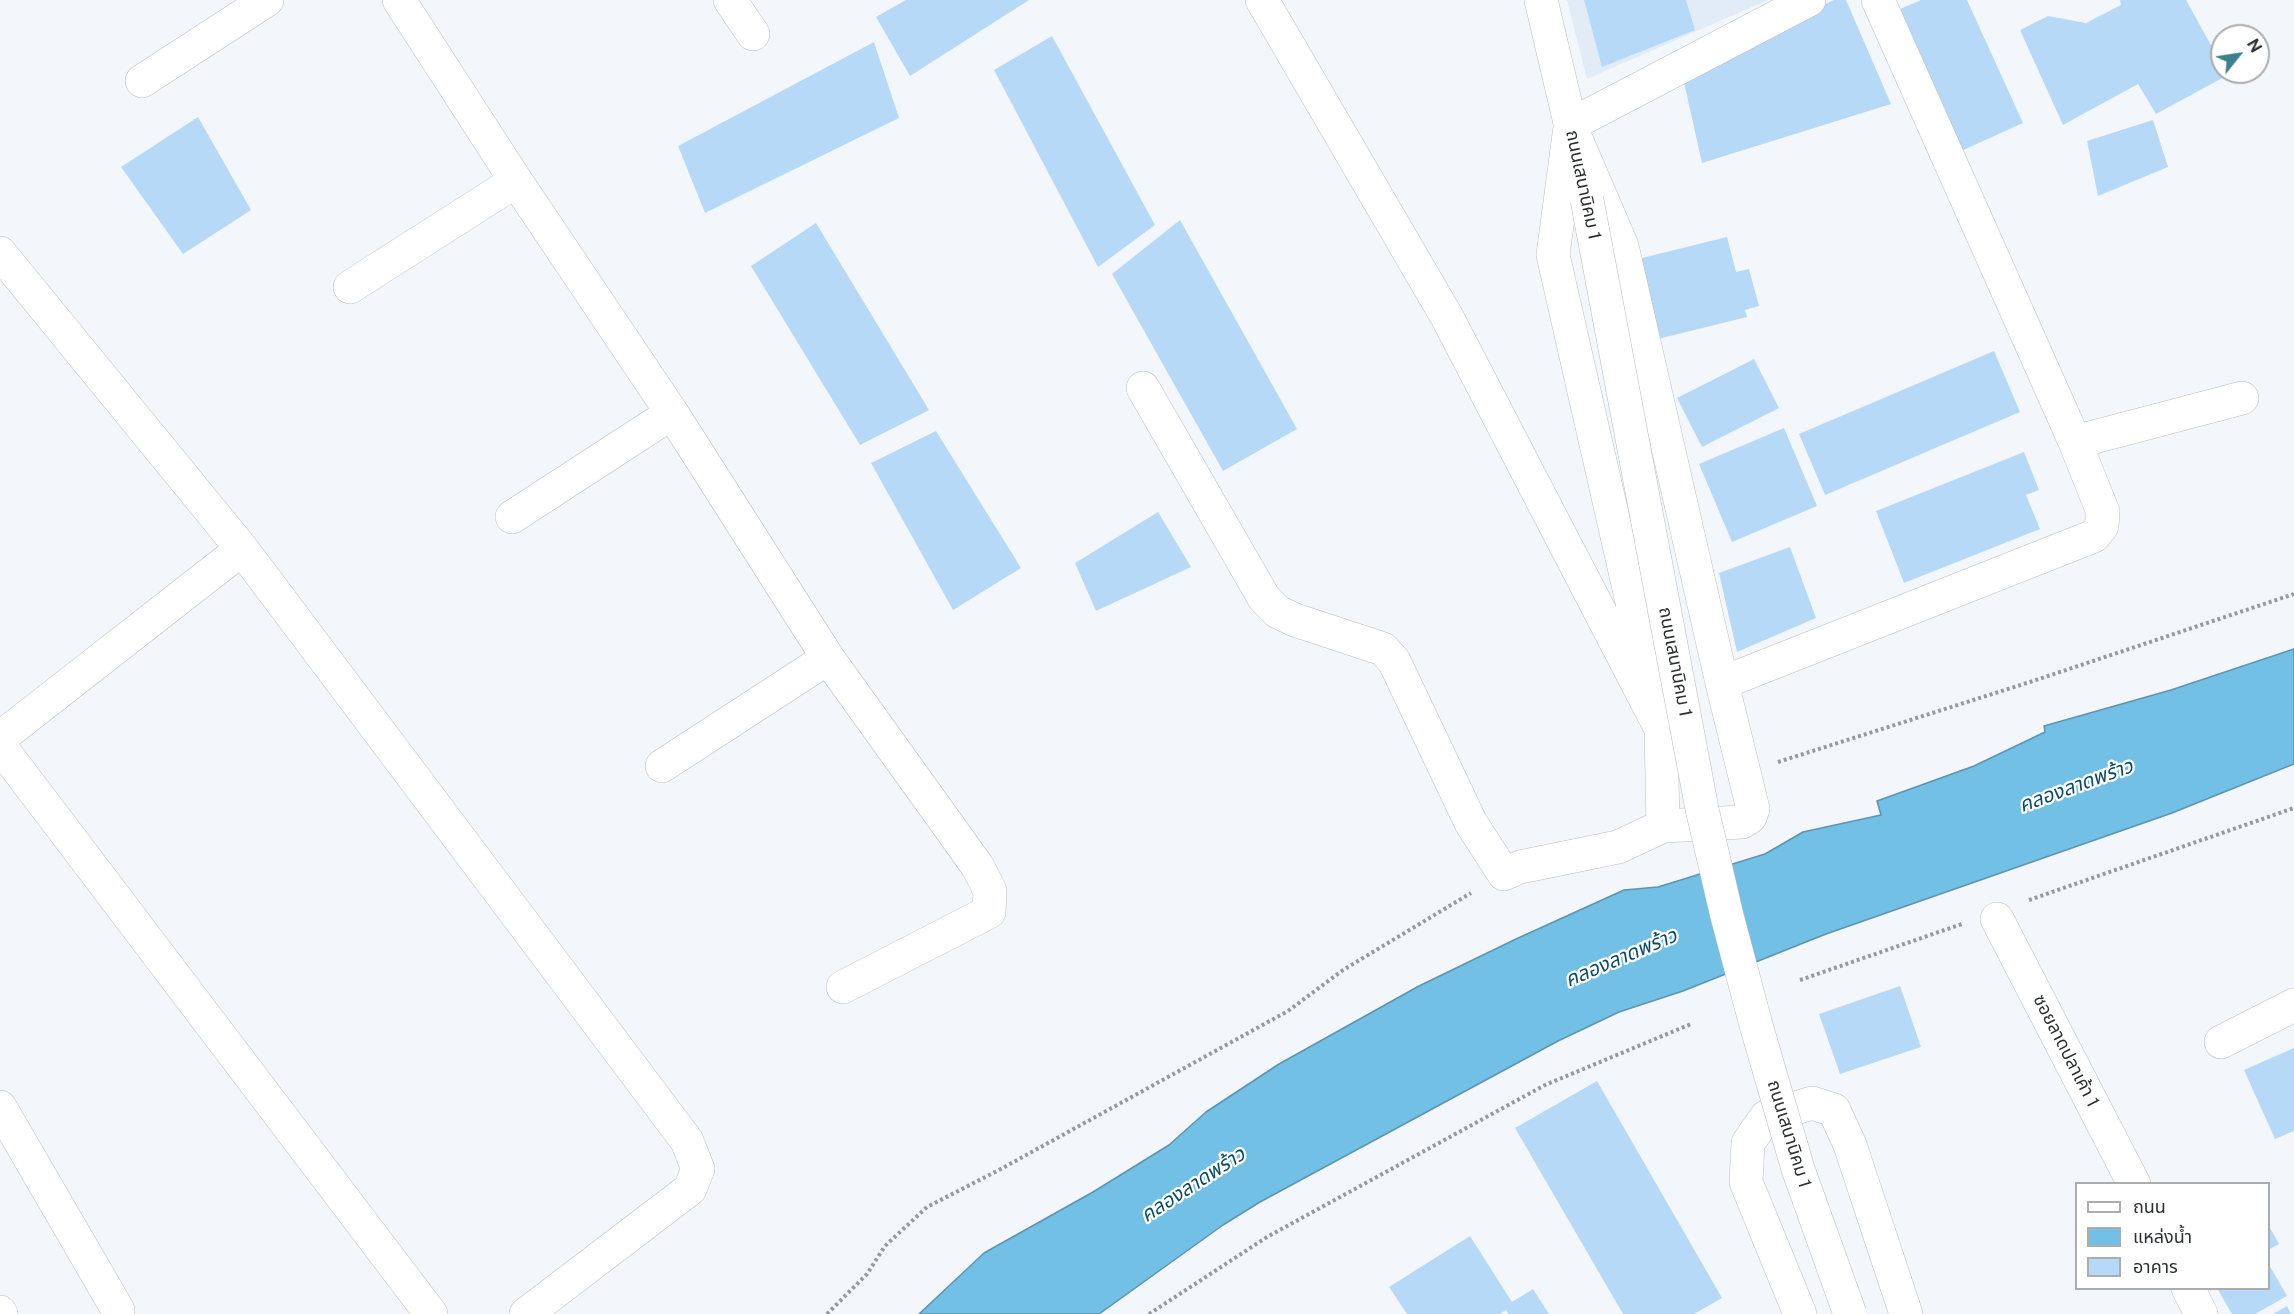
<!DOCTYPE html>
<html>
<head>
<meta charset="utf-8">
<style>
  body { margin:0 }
  #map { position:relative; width:2294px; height:1314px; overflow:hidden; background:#f3f7fb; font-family:"Public Sans","Noto Sans Thai",sans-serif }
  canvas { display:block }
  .legend { position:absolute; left:2075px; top:1182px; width:195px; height:108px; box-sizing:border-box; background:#fff; border:2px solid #abacac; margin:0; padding:8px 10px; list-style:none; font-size:18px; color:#2d2f30 }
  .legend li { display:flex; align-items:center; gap:12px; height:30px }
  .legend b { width:30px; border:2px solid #abacac }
  .north { position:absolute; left:2210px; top:24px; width:60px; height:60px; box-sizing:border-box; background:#fff; border:2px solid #abacac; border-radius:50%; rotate:60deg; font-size:16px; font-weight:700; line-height:24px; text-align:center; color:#2d2f30 }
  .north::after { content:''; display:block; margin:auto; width:21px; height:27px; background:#3c808f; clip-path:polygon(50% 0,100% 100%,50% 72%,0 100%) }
</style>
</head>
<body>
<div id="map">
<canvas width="2294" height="1314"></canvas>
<ul class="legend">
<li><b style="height:8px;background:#fff"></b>ถนน</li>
<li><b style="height:16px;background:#72c0e6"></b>แหล่งน้ำ</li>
<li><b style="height:16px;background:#b7d9f8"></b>อาคาร</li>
</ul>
<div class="north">N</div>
</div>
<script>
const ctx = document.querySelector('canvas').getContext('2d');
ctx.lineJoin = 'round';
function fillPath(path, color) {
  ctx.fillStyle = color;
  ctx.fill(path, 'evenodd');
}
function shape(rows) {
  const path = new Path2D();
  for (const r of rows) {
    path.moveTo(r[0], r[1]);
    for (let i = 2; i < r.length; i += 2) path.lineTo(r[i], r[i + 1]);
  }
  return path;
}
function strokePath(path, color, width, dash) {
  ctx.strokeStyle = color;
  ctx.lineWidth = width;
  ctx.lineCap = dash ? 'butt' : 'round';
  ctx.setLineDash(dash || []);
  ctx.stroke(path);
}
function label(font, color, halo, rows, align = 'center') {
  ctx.font = font + ' "Public Sans","Noto Sans Thai",sans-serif';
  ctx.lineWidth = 4.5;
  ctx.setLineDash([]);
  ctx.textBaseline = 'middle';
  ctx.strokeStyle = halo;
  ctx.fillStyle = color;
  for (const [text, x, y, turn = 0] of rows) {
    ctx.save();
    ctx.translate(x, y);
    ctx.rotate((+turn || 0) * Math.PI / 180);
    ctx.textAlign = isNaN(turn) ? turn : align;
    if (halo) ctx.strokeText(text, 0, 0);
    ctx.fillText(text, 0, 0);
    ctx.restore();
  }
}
fillPath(shape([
  [1567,0,1768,0,1587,79]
]), '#e2ecf6');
const water = shape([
  [2294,649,2294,764,2172,813,1826,934,1683,991,1619,1012,1558,1041,1260,1202,1223,1225,1099,1314,919,1314,984,1253,1093,1192,1169,1145,1206,1112,1279,1064,1419,986,1516,939,1624,890,1658,887,1765,854,1803,832,1881,815,1877,801,1974,766,2045,732,2044,726,2171,690,2294,649]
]);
fillPath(water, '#72c0e6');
strokePath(water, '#5d94af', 1.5);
fillPath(shape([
  [906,0,1029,0,910,76,876,17],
  [1584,0,1686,0,1695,30,1602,67],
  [1834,0,1846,0,1891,104,1702,163,1681,69],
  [1921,0,1967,0,2023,123,1961,151,1898,10],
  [2120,0,2186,0,2222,65,2222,72,2226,72,2228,75,2156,114,2138,84,2063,125,2020,30,2048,16,2086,23,2121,5],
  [1052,36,1155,225,1098,267,994,70],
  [874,42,899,118,705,213,678,146],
  [198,117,251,210,183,254,121,167],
  [2153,120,2168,167,2098,196,2087,141],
  [1180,220,1297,429,1223,471,1112,274],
  [816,223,929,410,860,445,751,266],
  [1727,237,1736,272,1749,269,1759,306,1745,310,1747,317,1654,340,1634,260],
  [1994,351,2020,412,1825,495,1799,434],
  [1754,359,1779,408,1702,447,1677,398],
  [1784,428,1817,506,1732,542,1699,464],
  [936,431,1021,568,953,610,871,463],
  [2024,452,2039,490,2026,495,2040,529,1904,583,1876,511],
  [1158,512,1191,567,1096,611,1075,563],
  [1790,547,1816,618,1737,652,1719,573],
  [1900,986,1921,1047,1840,1074,1819,1014],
  [2294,1048,2294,1131,2275,1139,2244,1070],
  [1597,1081,1722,1298,1694,1314,1623,1314,1515,1128],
  [2268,1224,2279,1244,2268,1250],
  [1470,1236,1512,1302,1533,1289,1549,1314,1508,1314,1506,1310,1500,1314,1407,1314,1389,1287],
  [2268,1263,2287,1296,2255,1314,2232,1314,2217,1288,2268,1288],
  [2287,1306,2291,1314,2273,1314]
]), '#b7d9f8');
const minor = shape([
  [399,0,516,181,672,413,828,658,978,867,990,891,989,912,843,987],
  [730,0,753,34],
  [1262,0,1447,317,1661,729],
  [1541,0,1575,144],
  [142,81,267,0],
  [1570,125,1809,0],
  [1570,127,1553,255,1661,729,1663,826],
  [0,253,242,549,687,1141,698,1169,690,1189,526,1314],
  [350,287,516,181],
  [1143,388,1264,598,1278,612,1295,620,1383,649,1394,661,1471,823,1504,874,1520,867,1618,847,1663,826,1742,822,1750,817,1753,809,1722,683,1622,246,1570,125],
  [2075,442,2242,398],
  [512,517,672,413],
  [1722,683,2094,536,2102,526,2103,512,2075,442,1878,0],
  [0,738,242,549],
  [0,746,431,1314],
  [662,766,828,658],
  [1997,919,2134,1184],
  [2221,1042,2294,1005],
  [0,1107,118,1310],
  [2188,1288,2201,1314],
  [0,1312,1,1314],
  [1800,1314,1746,1182,1748,1143,1766,1117,1812,1103,1834,1110,1850,1145,1906,1314]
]);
strokePath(minor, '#babec2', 34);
strokePath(shape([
  [1778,762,2030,682,2294,594],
  [2029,900,2294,808],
  [1800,980,1962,924],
  [827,1314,867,1274,885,1246,927,1207,999,1170,1288,1011,1343,970,1471,893],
  [1149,1314,1267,1237,1545,1085,1691,1024]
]), '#979a9d', 4, [3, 3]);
strokePath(minor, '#fff', 33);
const minorBridge = shape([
  [1587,200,1702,809,1727,916,1756,1025,1798,1169,1850,1314]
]);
strokePath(minorBridge, '#babec2', 34, []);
strokePath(minorBridge, '#fff', 33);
label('18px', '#2d2f30', '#fff', [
  ["ถนนเสนานิคม 1",1583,185,78],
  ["ถนนเสนานิคม 1",1675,662,79],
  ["ซอยลาดปลาเค้า 1",2066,1051,63],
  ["ถนนเสนานิคม 1",1789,1134,73]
]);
label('italic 20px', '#0b4c67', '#fff', [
  ["คลองลาดพร้าว",2076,786,-20],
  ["คลองลาดพร้าว",1621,958,-23],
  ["คลองลาดพร้าว",1193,1185,-33]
]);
</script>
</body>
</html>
